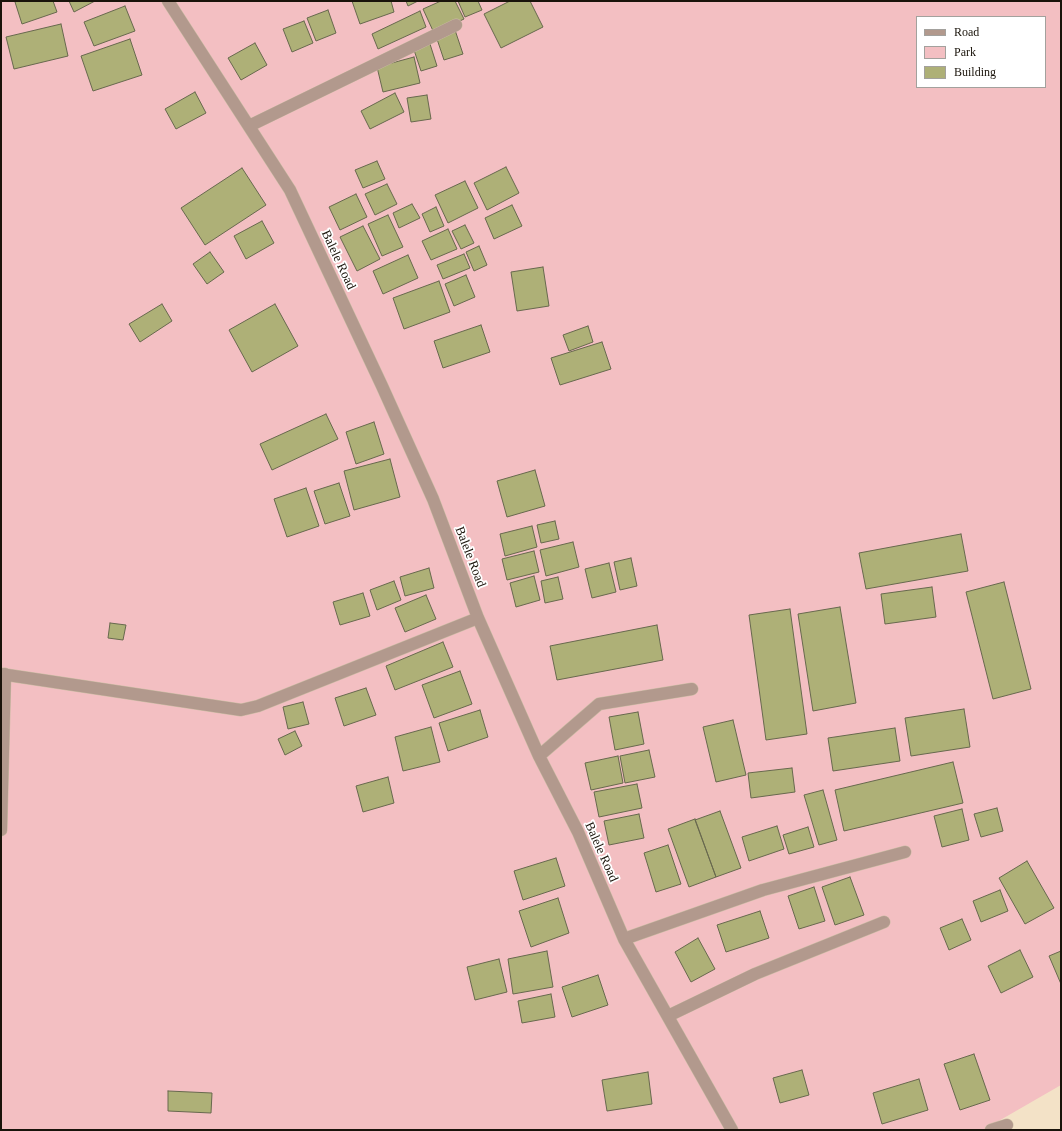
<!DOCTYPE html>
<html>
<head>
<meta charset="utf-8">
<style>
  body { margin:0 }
  #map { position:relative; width:1062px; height:1131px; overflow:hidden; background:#f3e2c7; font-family:"Times New Roman",serif }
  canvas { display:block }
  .frame { position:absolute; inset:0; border:2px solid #19130a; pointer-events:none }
  .legend { position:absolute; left:916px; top:16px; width:130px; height:72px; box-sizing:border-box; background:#fff; border:1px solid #a3a19d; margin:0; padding:5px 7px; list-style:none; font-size:12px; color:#19130a }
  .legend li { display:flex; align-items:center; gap:8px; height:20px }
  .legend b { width:20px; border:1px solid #a3a19d }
</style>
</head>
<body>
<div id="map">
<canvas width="1062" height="1131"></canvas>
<div class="frame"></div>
<ul class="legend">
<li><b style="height:5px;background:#b2998d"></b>Road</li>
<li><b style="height:11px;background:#f3bfc2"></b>Park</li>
<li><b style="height:11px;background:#aeb077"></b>Building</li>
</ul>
</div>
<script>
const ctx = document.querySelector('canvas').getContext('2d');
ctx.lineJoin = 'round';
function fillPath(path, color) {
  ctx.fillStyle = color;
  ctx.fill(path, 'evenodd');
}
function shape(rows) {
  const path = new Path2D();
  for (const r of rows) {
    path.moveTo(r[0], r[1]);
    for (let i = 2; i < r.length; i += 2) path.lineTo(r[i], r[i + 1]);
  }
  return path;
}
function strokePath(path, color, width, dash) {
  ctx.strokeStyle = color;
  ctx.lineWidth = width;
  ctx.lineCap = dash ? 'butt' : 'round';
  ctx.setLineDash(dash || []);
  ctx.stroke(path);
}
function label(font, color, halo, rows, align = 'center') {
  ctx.font = font + ' "Times New Roman",serif';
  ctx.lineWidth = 3.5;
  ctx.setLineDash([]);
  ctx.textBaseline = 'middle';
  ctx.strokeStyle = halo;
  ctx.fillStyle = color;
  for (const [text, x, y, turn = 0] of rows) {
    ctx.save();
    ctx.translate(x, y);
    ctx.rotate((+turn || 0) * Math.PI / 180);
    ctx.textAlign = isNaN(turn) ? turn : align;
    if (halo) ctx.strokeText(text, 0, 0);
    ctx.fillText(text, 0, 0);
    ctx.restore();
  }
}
fillPath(shape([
  [1,1,1061,1,1061,1085,983,1130,1,1130],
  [917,17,1045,17,1045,87,917,87]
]), '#f3bfc2');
const building = shape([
  [18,1,53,1,57,12,22,24,15,2,18,1],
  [69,1,95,1,74,12,69,1],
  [352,1,391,1,394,12,360,24,352,1],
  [406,1,418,1,408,6,406,1],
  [441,1,455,1,464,19,434,33,423,9,441,1],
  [458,1,478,1,482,10,465,17,458,1],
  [510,1,530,1,543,27,501,48,484,14,510,1],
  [125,6,135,31,94,46,84,22,125,6],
  [328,10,336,33,316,41,307,18,328,10],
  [420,11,426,27,378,49,372,34,420,11],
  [304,21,313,43,292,52,283,29,304,21],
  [61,24,68,56,14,69,6,37,61,24],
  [455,30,463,54,444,60,436,36,455,30],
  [130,39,142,75,93,91,81,56,130,39],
  [255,43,267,65,241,80,228,58,255,43],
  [430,44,437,66,421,71,414,50,430,44],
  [414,57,420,83,383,92,377,67,414,57],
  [195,92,206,113,176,129,165,109,195,92],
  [395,93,404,112,370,129,361,111,395,93],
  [427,95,431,119,411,122,407,98,427,95],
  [377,161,385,179,363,188,355,170,377,161],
  [506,167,519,193,487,210,474,183,506,167],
  [242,168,266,205,205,245,181,208,242,168],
  [465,181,478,208,448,223,435,195,465,181],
  [387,184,397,204,375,215,365,194,387,184],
  [356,194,367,217,340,230,329,207,356,194],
  [412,204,420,218,399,228,393,213,412,204],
  [512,205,522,226,494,239,485,218,512,205],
  [436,207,444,226,430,232,422,214,436,207],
  [388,215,403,247,382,256,368,224,388,215],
  [262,221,274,243,246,259,234,236,262,221],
  [465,225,474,243,461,249,452,231,465,225],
  [363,226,380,259,357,271,340,237,363,226],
  [448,229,457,249,431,260,422,241,448,229],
  [479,246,487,265,474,271,466,252,479,246],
  [210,252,224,272,207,284,193,264,210,252],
  [464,254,470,268,443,279,437,265,464,254],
  [408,255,418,278,383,294,373,271,408,255],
  [543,267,549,306,517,311,511,272,543,267],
  [466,275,475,297,454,306,445,284,466,275],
  [439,281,450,312,404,329,393,298,439,281],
  [162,304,172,321,140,342,129,324,162,304],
  [275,304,298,346,252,372,229,330,275,304],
  [481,325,490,352,443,368,434,341,481,325],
  [588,326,593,342,569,351,563,335,588,326],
  [602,342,611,369,560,385,551,358,602,342],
  [326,414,338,439,272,470,260,444,326,414],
  [374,422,384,454,356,464,346,432,374,422],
  [390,459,400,497,354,510,344,471,390,459],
  [535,470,545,506,507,517,497,481,535,470],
  [339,483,350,516,325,524,314,491,339,483],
  [306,488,319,526,287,537,274,499,306,488],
  [555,521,559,539,541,543,537,525,555,521],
  [532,526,537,547,505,556,500,534,532,526],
  [961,534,968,571,866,589,859,553,961,534],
  [573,542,579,567,546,576,540,550,573,542],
  [534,551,539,572,507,580,502,559,534,551],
  [631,558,637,586,620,590,614,562,631,558],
  [609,563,616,592,592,598,585,569,609,563],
  [429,568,434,588,405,596,400,577,429,568],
  [534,576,540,600,516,607,510,583,534,576],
  [558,577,563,599,545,603,541,581,558,577],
  [394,581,401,600,377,610,370,590,394,581],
  [1004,582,1031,689,993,699,966,592,1004,582],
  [932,587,936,617,885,624,881,594,932,587],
  [363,593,370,616,340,625,333,602,363,593],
  [426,595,436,619,405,632,395,608,426,595],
  [840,607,856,703,813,711,798,614,840,607],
  [790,609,807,734,766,740,749,615,790,609],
  [110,623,126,625,123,640,108,638,110,623],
  [657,625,663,660,557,680,550,646,657,625],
  [443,642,453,667,395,690,386,666,443,642],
  [460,671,472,704,434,718,422,685,460,671],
  [366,688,376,715,344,726,335,698,366,688],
  [303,702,309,724,288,729,283,707,303,702],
  [964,709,970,747,911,756,905,718,964,709],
  [480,710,488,737,448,751,439,723,480,710],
  [638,712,644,744,615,750,609,717,638,712],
  [733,720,746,775,716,782,703,727,733,720],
  [431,727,440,762,403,771,395,737,431,727],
  [895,728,900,761,833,771,828,738,895,728],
  [295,731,302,746,285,755,278,739,295,731],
  [649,750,655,777,625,783,620,756,649,750],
  [618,756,623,783,591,790,585,763,618,756],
  [953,762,963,803,844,831,835,790,953,762],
  [792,768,795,792,751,798,748,773,792,768],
  [388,777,394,803,363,812,356,786,388,777],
  [637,784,642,808,599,817,594,792,637,784],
  [823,790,837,840,819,845,804,795,823,790],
  [997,808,1003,831,981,837,974,814,997,808],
  [962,809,969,840,942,847,934,816,962,809],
  [720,811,741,868,716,877,695,820,720,811],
  [639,814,644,838,609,845,604,821,639,814],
  [695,819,716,877,689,887,668,829,695,819],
  [777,826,784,849,749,861,742,837,777,826],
  [808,827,814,847,789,854,783,835,808,827],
  [668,845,681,884,656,892,644,853,668,845],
  [556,858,565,886,523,900,514,871,556,858],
  [1027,861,1054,908,1025,924,999,878,1027,861],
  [850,877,864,915,835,925,822,887,850,877],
  [814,887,825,921,799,929,788,896,814,887],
  [1000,890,1008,911,981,922,973,901,1000,890],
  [558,898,569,933,531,947,519,911,558,898],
  [760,911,769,938,726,952,717,925,760,911],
  [962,919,971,940,949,950,940,928,962,919],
  [698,938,715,969,691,982,675,952,698,938],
  [1020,950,1033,977,1001,993,988,966,1020,950],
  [547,951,553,987,513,994,508,959,547,951],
  [1061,951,1061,984,1049,956,1061,951],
  [499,959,507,992,475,1000,467,967,499,959],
  [598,975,608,1005,572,1017,562,987,598,975],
  [551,994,555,1017,522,1023,518,1001,551,994],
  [974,1054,990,1100,960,1110,944,1064,974,1054],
  [802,1070,809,1095,780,1103,773,1078,802,1070],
  [648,1072,652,1104,607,1111,602,1080,648,1072],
  [919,1079,928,1110,882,1124,873,1093,919,1079],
  [168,1091,212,1093,211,1113,168,1111,168,1091]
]);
fillPath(building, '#aeb077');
strokePath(building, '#68694e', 1);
const minor = shape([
  [168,1,290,190,382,386,433,499,478,618,539,756,578,832,624,939,732,1130],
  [249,126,456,25],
  [1,674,241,710,258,706,478,618],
  [539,756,599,704,692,689],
  [1,830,5,674],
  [624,939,763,890,905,852],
  [668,1016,755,974,884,922],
  [991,1130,1007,1125]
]);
strokePath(minor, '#ccbda5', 13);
strokePath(minor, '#b2998d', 12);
label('13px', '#19130a', '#fff', [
  ["Balele Road",338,260,65],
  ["Balele Road",470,557,69],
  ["Balele Road",601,852,66]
]);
</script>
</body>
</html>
